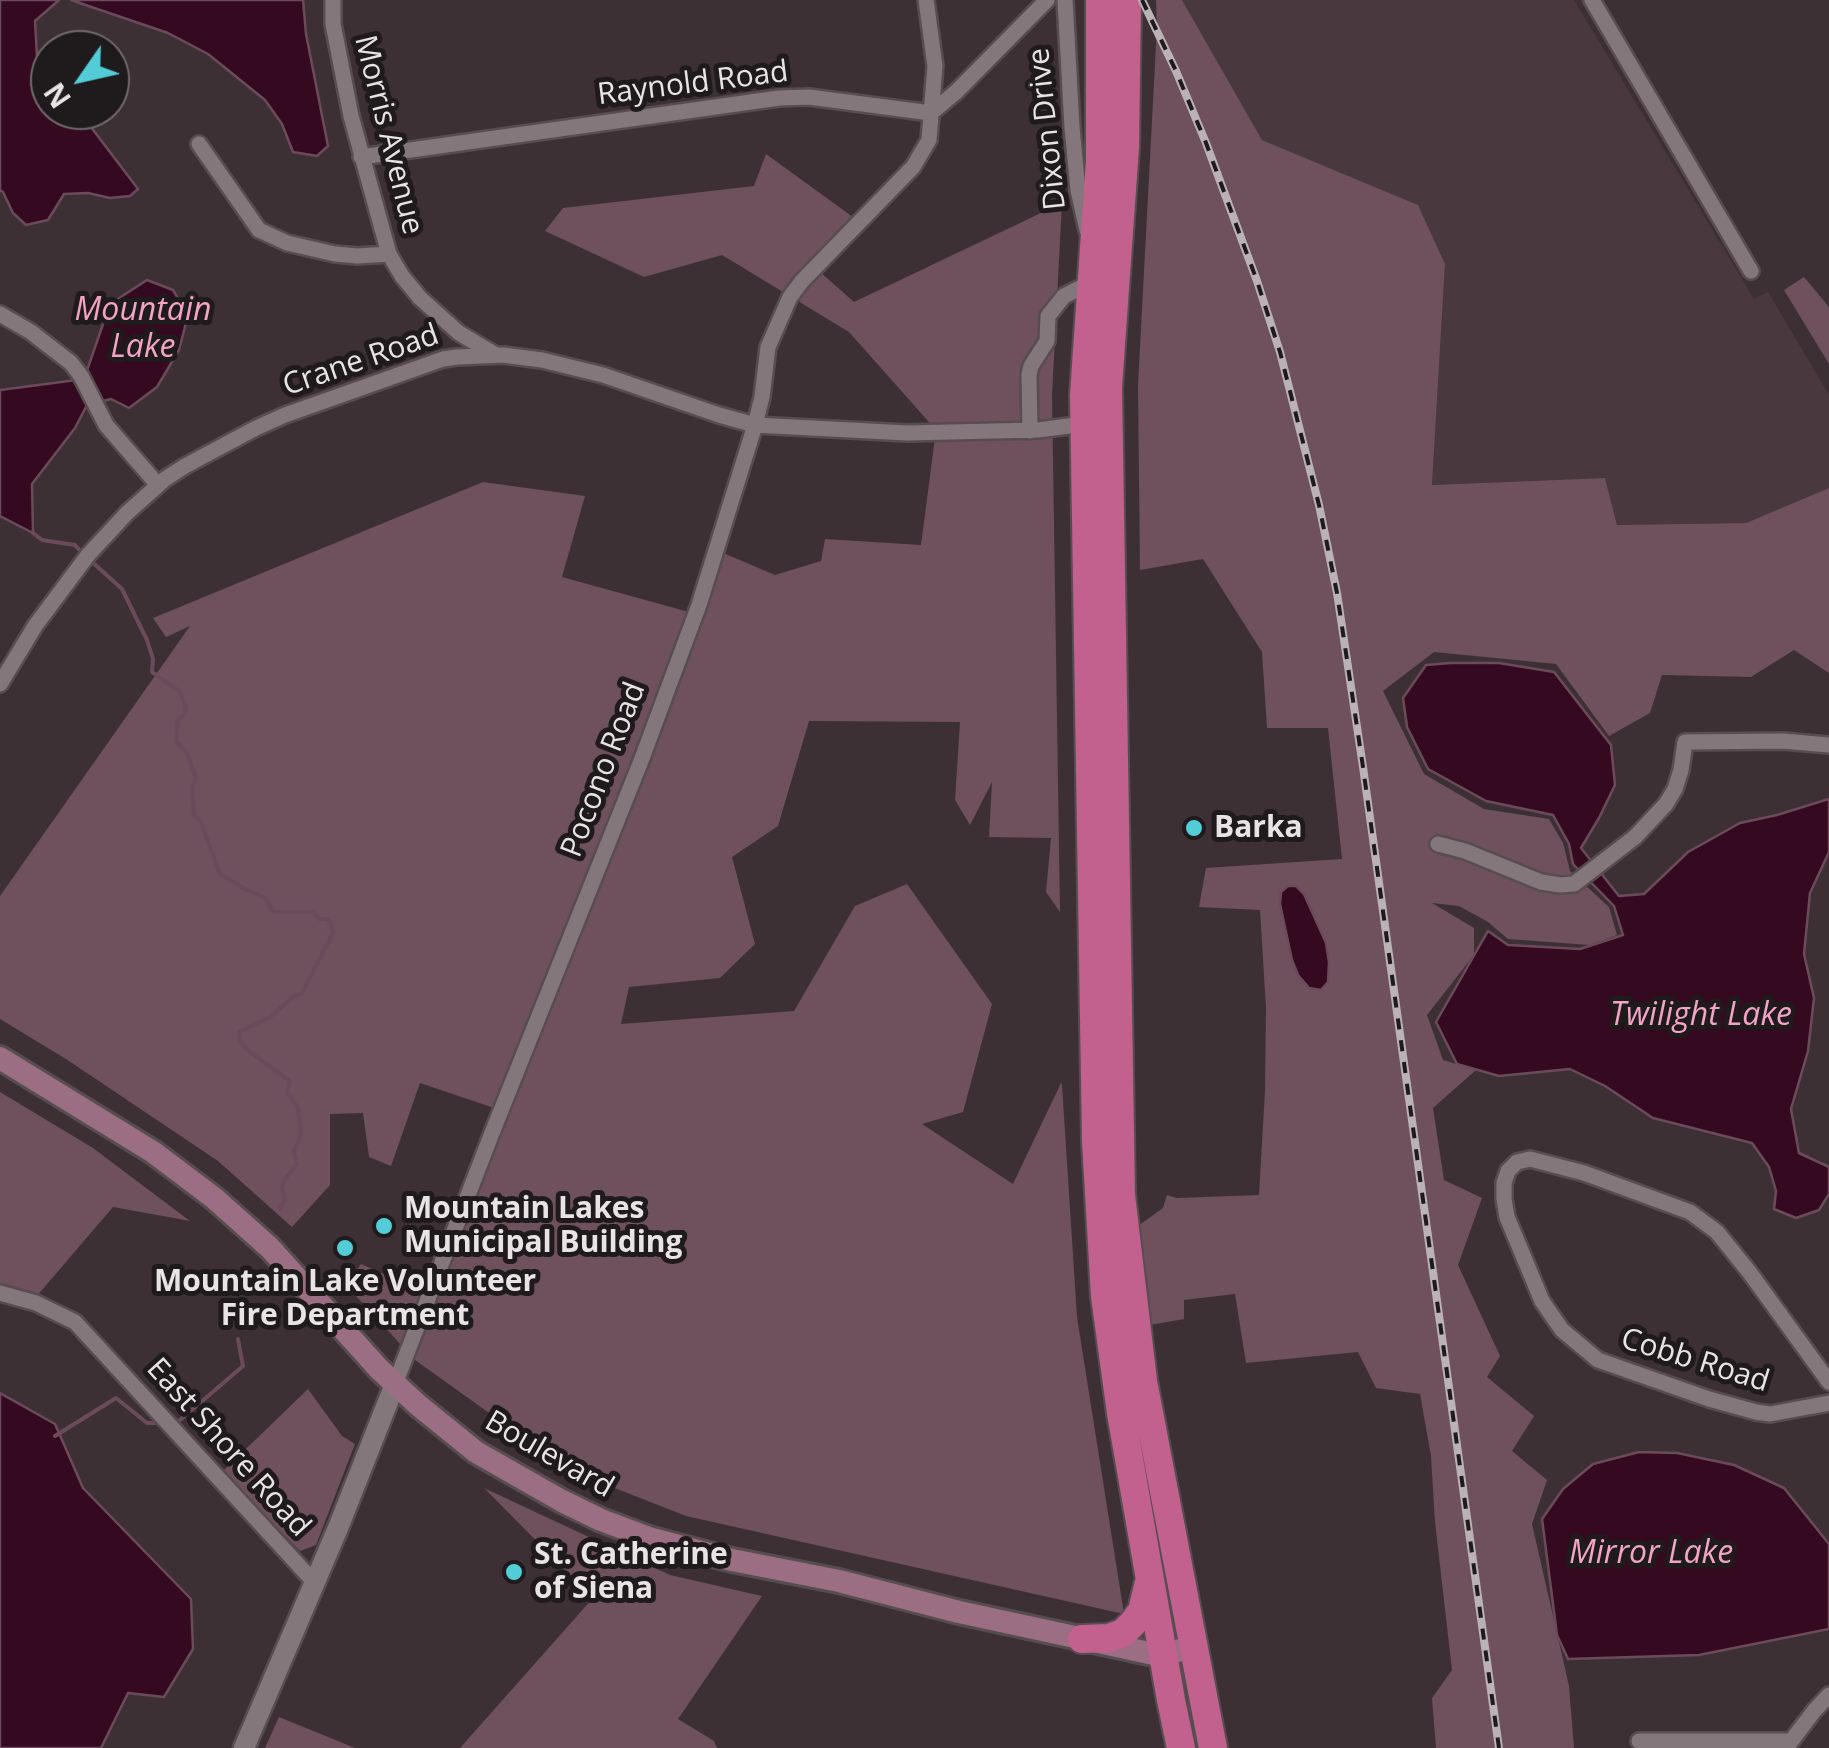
<!DOCTYPE html>
<html>
<head>
<meta charset="utf-8">
<style>
  body { margin:0 }
  #map { position:relative; width:1829px; height:1748px; overflow:hidden; background:#3c3035; font-family:"Open Sans",sans-serif }
  canvas { display:block }
  .north { position:absolute; left:30px; top:30px; width:100px; height:100px; box-sizing:border-box; background:#1f1a1c; border:2px solid #706a6d; border-radius:50%; rotate:236deg; font-size:28px; font-weight:700; line-height:40px; text-align:center; color:#eae3e6 }
  .north::after { content:''; display:block; margin:auto; width:35px; height:45px; background:#52ccd6; clip-path:polygon(50% 0,100% 100%,50% 72%,0 100%) }
</style>
</head>
<body>
<div id="map">
<canvas width="1829" height="1748"></canvas>
<div class="north">N</div>
</div>
<script>
const ctx = document.querySelector('canvas').getContext('2d');
ctx.lineJoin = 'round';
function fillPath(path, color) {
  ctx.fillStyle = color;
  ctx.fill(path, 'evenodd');
}
function shape(rows) {
  const path = new Path2D();
  for (const r of rows) {
    path.moveTo(r[0], r[1]);
    for (let i = 2; i < r.length; i += 2) path.lineTo(r[i], r[i + 1]);
  }
  return path;
}
function strokePath(path, color, width, dash) {
  ctx.strokeStyle = color;
  ctx.lineWidth = width;
  ctx.lineCap = dash ? 'butt' : 'round';
  ctx.setLineDash(dash || []);
  ctx.stroke(path);
}
function label(font, color, halo, rows, align = 'center') {
  ctx.font = font + ' "Open Sans",sans-serif';
  ctx.lineWidth = 10;
  ctx.setLineDash([]);
  ctx.textBaseline = 'middle';
  ctx.strokeStyle = halo;
  ctx.fillStyle = color;
  for (const [text, x, y, turn = 0] of rows) {
    ctx.save();
    ctx.translate(x, y);
    ctx.rotate((+turn || 0) * Math.PI / 180);
    ctx.textAlign = isNaN(turn) ? turn : align;
    if (halo) ctx.strokeText(text, 0, 0);
    ctx.fillText(text, 0, 0);
    ctx.restore();
  }
}
fillPath(shape([
  [1182,0,1574,0,1754,299,1768,292,1829,395,1829,488,1746,523,1617,525,1605,478,1432,485,1445,264,1418,205,1262,140]
]), '#4a383f');
fillPath(shape([
  [1156,0,1182,0,1262,140,1418,205,1445,264,1432,485,1605,478,1617,525,1746,523,1829,488,1829,673,1794,650,1751,677,1662,675,1650,713,1609,736,1556,664,1434,652,1383,691,1424,774,1484,809,1549,819,1563,843,1570,871,1609,907,1617,935,1590,945,1508,939,1488,922,1459,906,1432,903,1474,928,1474,955,1427,1015,1443,1060,1476,1070,1433,1108,1444,1180,1482,1198,1458,1265,1500,1356,1487,1377,1534,1416,1512,1451,1547,1480,1532,1524,1569,1686,1574,1748,1436,1748,1432,1698,1452,1670,1435,1522,1431,1456,1420,1394,1376,1388,1358,1352,1246,1363,1235,1294,1184,1300,1184,1319,1150,1325,1138,1226,1163,1208,1167,1195,1177,1198,1259,1195,1265,1091,1266,1008,1260,910,1199,907,1206,868,1342,859,1328,728,1267,728,1262,652,1203,559,1140,570,1138,385,1157,26],
  [766,154,857,220,811,264,854,302,1062,203,1052,395,1060,912,1046,892,1051,838,989,837,992,782,970,825,955,800,960,722,809,721,778,826,732,857,755,944,720,978,629,987,621,1024,794,1011,855,906,907,884,992,1004,963,1112,922,1124,1013,1184,1061,1083,1062,1085,1077,1317,1124,1614,686,1516,569,1470,415,1360,346,1285,361,1264,426,1293,497,1109,420,1083,391,1166,369,1157,363,1113,330,1114,330,1185,292,1227,218,1161,66,1059,0,1019,0,896,190,626,166,637,153,618,483,482,585,496,562,577,689,612,714,549,775,575,821,561,825,539,921,545,936,430,849,332,722,255,644,277,545,231,563,208,754,186],
  [1804,277,1829,307,1829,364,1784,290],
  [0,1092,93,1148,190,1221,113,1207,30,1304,0,1294],
  [308,1389,342,1436,355,1444,316,1545,300,1551,222,1472],
  [484,1488,670,1575,762,1596,678,1719,714,1741,717,1748,460,1748,593,1598],
  [279,1717,355,1748,265,1748]
]), '#6f505d');
const water = shape([
  [0,0,59,0,35,21,37,56,50,73,50,110,78,110,138,189,130,196,110,198,88,193,64,194,48,220,26,225,13,213,3,192,0,190,0,0],
  [71,0,303,0,306,34,328,146,317,156,293,152,282,124,265,100,208,54,168,33,71,0],
  [147,280,173,290,188,315,179,350,157,387,129,408,111,399,87,405,75,428,32,484,33,533,0,516,0,390,84,379,110,304,147,280],
  [1450,663,1499,663,1554,672,1611,745,1615,785,1599,818,1581,848,1619,896,1644,894,1688,852,1740,823,1777,815,1829,799,1829,852,1810,893,1804,954,1814,998,1808,1051,1791,1109,1799,1153,1829,1167,1829,1194,1819,1210,1796,1218,1774,1209,1776,1191,1769,1167,1752,1143,1653,1118,1605,1086,1570,1069,1499,1076,1457,1064,1436,1022,1488,931,1508,945,1580,949,1623,935,1614,906,1573,864,1569,844,1553,815,1486,801,1428,769,1407,727,1403,698,1426,665,1450,663],
  [1288,886,1296,886,1304,894,1326,943,1329,962,1328,982,1321,990,1309,988,1298,975,1292,960,1280,904,1281,892,1288,886],
  [0,1393,55,1424,83,1488,191,1599,193,1649,164,1697,128,1693,101,1748,0,1748,0,1393],
  [1639,1452,1677,1453,1734,1465,1784,1488,1829,1544,1829,1629,1699,1655,1568,1659,1557,1635,1542,1519,1563,1489,1593,1464,1639,1452]
]);
fillPath(water, '#350a20');
strokePath(water, '#6b4b5b', 2.5);
strokePath(shape([
  [33,533,42,540,75,545,83,554],
  [90,560,122,589,147,640,153,659,152,672,179,691,186,707,185,714,178,720,176,741,187,753,196,778,192,788,194,815,200,820,220,874,247,890,264,897,273,912,313,912,319,919,327,919,331,924,333,933,302,993,293,997,270,1017,239,1032,240,1041,246,1049,290,1081,287,1092,298,1108,301,1134,294,1152,297,1164,285,1179,282,1187,285,1199,280,1209],
  [179,1421,243,1366,238,1339],
  [55,1436,116,1398,147,1423,155,1423]
]), '#6b4b5b', 4);
const minor = shape([
  [333,0,333,24,351,116,389,254,402,276,420,298,459,333,496,355],
  [1065,0,1072,127,1078,190,1087,230],
  [1592,0,1751,271],
  [199,144,259,230,287,243,335,254,357,256,389,254],
  [361,157,779,98,809,97,931,113,956,92,1047,0],
  [0,314,31,332,71,363,81,376,106,425,158,485],
  [1030,431,1029,375,1031,366,1047,341,1048,316,1064,296,1090,283],
  [0,684,35,626,88,555,127,513,165,479,185,466,256,428,285,415,443,359,457,357,503,355,542,360,603,375,719,415,755,425,907,433,1038,430,1084,424],
  [1438,844,1465,851,1541,882,1560,885,1574,884,1635,837,1666,804,1675,789,1681,770,1685,742,1783,741,1829,745],
  [0,1293,36,1303,75,1322,315,1583],
  [1829,1382,1750,1273,1717,1232,1690,1212,1584,1173,1530,1159,1517,1162,1508,1171,1504,1183,1504,1199,1507,1217,1542,1301,1562,1330,1598,1360,1709,1399,1756,1412,1770,1414,1829,1403],
  [395,1384,492,1133,641,761,699,605,755,425,762,397,768,347,790,297,802,281,913,167,929,140,935,66,926,0],
  [1639,1741,1790,1741],
  [1786,1748,1814,1711,1829,1695]
]);
const tertiary = shape([
  [244,1748,338,1528,395,1384]
]);
const secondary = shape([
  [0,1058,153,1152,214,1198,270,1248,379,1369,418,1405,476,1452,562,1501,601,1520,652,1539,732,1560,839,1581,959,1612,1163,1656,1192,1646]
]);
const trunk = shape([
  [1100,0,1100,160,1084,395,1096,1141,1105,1296,1121,1413,1171,1700,1181,1748],
  [1127,0,1125,147,1108,387,1121,1195,1143,1381,1213,1748],
  [1082,1639,1109,1638,1123,1633,1133,1623,1142,1611,1148,1586]
]);
strokePath(minor, '#574d51', 20);
strokePath(tertiary, '#574d51', 25);
strokePath(secondary, '#574d51', 28);
strokePath(trunk, '#574d51', 32);
strokePath(minor, '#84777c', 15);
strokePath(tertiary, '#84777c', 20);
strokePath(secondary, '#9b6e83', 22);
strokePath(trunk, '#c2608e', 28);
const rail = shape([
  [1142,0,1176,71,1206,143,1257,281,1280,352,1319,505,1337,593,1363,767,1499,1748]
]);
strokePath(rail, '#bab2b5', 8);
strokePath(rail, '#1f1a1c', 4, [11]);
for (const [x, y, r, color] of [
  [1194,828,10,"#52ccd6"],
  [384,1226,10,"#52ccd6"],
  [345,1248,10,"#52ccd6"],
  [514,1572,10,"#52ccd6"]
]) {
  const dot = new Path2D();
  dot.arc(x, y, r, 0, 2 * Math.PI);
  ctx.fillStyle = color;
  ctx.fill(dot);
  strokePath(dot, '#1f1a1c', 4);
}
label('30px', '#eae3e6', '#1f1a1c', [
  ["Raynold Road",693,84,-7],
  ["Dixon Drive",1048,129,-96],
  ["Morris Avenue",388,135,76],
  ["Crane Road",361,361,-19],
  ["Pocono Road",604,770,-69],
  ["Cobb Road",1695,1361,17],
  ["East Shore Road",228,1448,48],
  ["Boulevard",549,1455,30]
]);
label('bold 30px', '#eae3e6', '#1f1a1c', [
  ["Barka",1214,828],
  ["Mountain Lakes",404,1209],
  ["Municipal Building",404,1243],
  ["Mountain Lake Volunteer",345,1282,"center"],
  ["Fire Department",345,1316,"center"],
  ["St. Catherine",534,1555],
  ["of Siena",534,1589]
], 'left');
label('italic 32px', '#f3a3c4', '#1f1a1c', [
  ["Mountain",143,311],
  ["Lake",143,348],
  ["Twilight Lake",1701,1016],
  ["Mirror Lake",1651,1554]
]);
</script>
</body>
</html>
